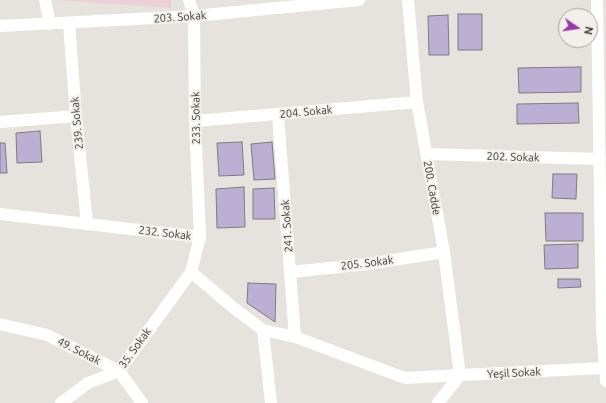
<!DOCTYPE html>
<html>
<head>
<meta charset="utf-8">
<style>
  body { margin:0 }
  #map { position:relative; width:606px; height:403px; overflow:hidden; background:#e6e2de; font-family:Ubuntu,sans-serif }
  canvas { display:block }
  .north { position:absolute; left:558px; top:8px; width:40px; height:40px; box-sizing:border-box; background:#f3efeb; border:1px solid #aaa7a4; border-radius:50%; rotate:103deg; font-size:11px; font-weight:700; line-height:16px; text-align:center; color:#3d3b39 }
  .north::after { content:''; display:block; margin:auto; width:14px; height:18px; background:#993ba4; clip-path:polygon(50% 0,100% 100%,50% 72%,0 100%) }
</style>
</head>
<body>
<div id="map">
<canvas width="606" height="403"></canvas>
<div class="north">N</div>
</div>
<script>
const ctx = document.querySelector('canvas').getContext('2d');
ctx.lineJoin = 'round';
function fillPath(path, color) {
  ctx.fillStyle = color;
  ctx.fill(path, 'evenodd');
}
function shape(rows) {
  const path = new Path2D();
  for (const r of rows) {
    path.moveTo(r[0], r[1]);
    for (let i = 2; i < r.length; i += 2) path.lineTo(r[i], r[i + 1]);
  }
  return path;
}
function strokePath(path, color, width, dash) {
  ctx.strokeStyle = color;
  ctx.lineWidth = width;
  ctx.lineCap = dash ? 'butt' : 'round';
  ctx.setLineDash(dash || []);
  ctx.stroke(path);
}
function label(font, color, halo, rows, align = 'center') {
  ctx.font = font + ' Ubuntu,sans-serif';
  ctx.lineWidth = 4;
  ctx.setLineDash([]);
  ctx.textBaseline = 'middle';
  ctx.strokeStyle = halo;
  ctx.fillStyle = color;
  for (const [text, x, y, turn = 0] of rows) {
    ctx.save();
    ctx.translate(x, y);
    ctx.rotate((+turn || 0) * Math.PI / 180);
    ctx.textAlign = isNaN(turn) ? turn : align;
    if (halo) ctx.strokeText(text, 0, 0);
    ctx.fillText(text, 0, 0);
    ctx.restore();
  }
}
fillPath(shape([
  [57,0,171,0,171,8]
]), '#ebd1d7');
const building = shape([
  [458,14,482,14,482,50,458,50,458,14],
  [448,15,449,55,429,55,428,16,448,15],
  [581,67,581,92,519,93,518,68,581,67],
  [578,103,579,123,517,124,517,104,578,103],
  [40,131,42,162,17,163,16,133,40,131],
  [242,142,244,175,219,176,217,143,242,142],
  [272,142,275,179,254,180,251,144,272,142],
  [0,143,5,143,7,173,0,173,0,143],
  [553,174,577,174,576,199,552,198,553,174],
  [244,187,245,227,217,228,216,189,244,187],
  [274,188,275,219,253,219,253,189,274,188],
  [545,213,583,213,583,241,546,241,545,213],
  [578,244,578,268,545,269,544,245,578,244],
  [558,279,580,279,581,287,558,288,558,279],
  [248,283,276,284,275,322,247,303,248,283]
]);
fillPath(building, '#bbb0d3');
strokePath(building, '#7c7b7f', 1);
strokePath(shape([
  [45,0,50,24],
  [189,0,194,16,195,121,200,237],
  [597,0,602,328,606,381],
  [69,23,76,116,87,223],
  [0,26,194,16,359,0],
  [278,115,295,337],
  [195,121,417,102],
  [0,122,76,116],
  [427,154,600,159],
  [0,214,200,237,191,272,235,309,263,330,271,403],
  [290,272,368,264,444,252],
  [0,324,47,335,119,371,142,403],
  [263,330,295,337,405,378,460,375,444,252,417,102,408,0],
  [61,403,88,383,119,371,191,272],
  [438,403,460,375,604,368]
]), '#fff', 12);
label('11px', '#3d3b39', '#f3efeb', [
  ["203. Sokak",180,17,-4],
  ["204. Sokak",306,112,-5],
  ["233. Sokak",196,118,-91],
  ["239. Sokak",77,123,-95],
  ["202. Sokak",513,157,2],
  ["200. Cadde",432,188,80],
  ["241. Sokak",287,226,-94],
  ["232. Sokak",165,233,7],
  ["205. Sokak",367,263,-7],
  ["35. Sokak",135,348,-54],
  ["49. Sokak",79,351,27],
  ["Yeşil Sokak",514,373,-3]
]);
</script>
</body>
</html>
